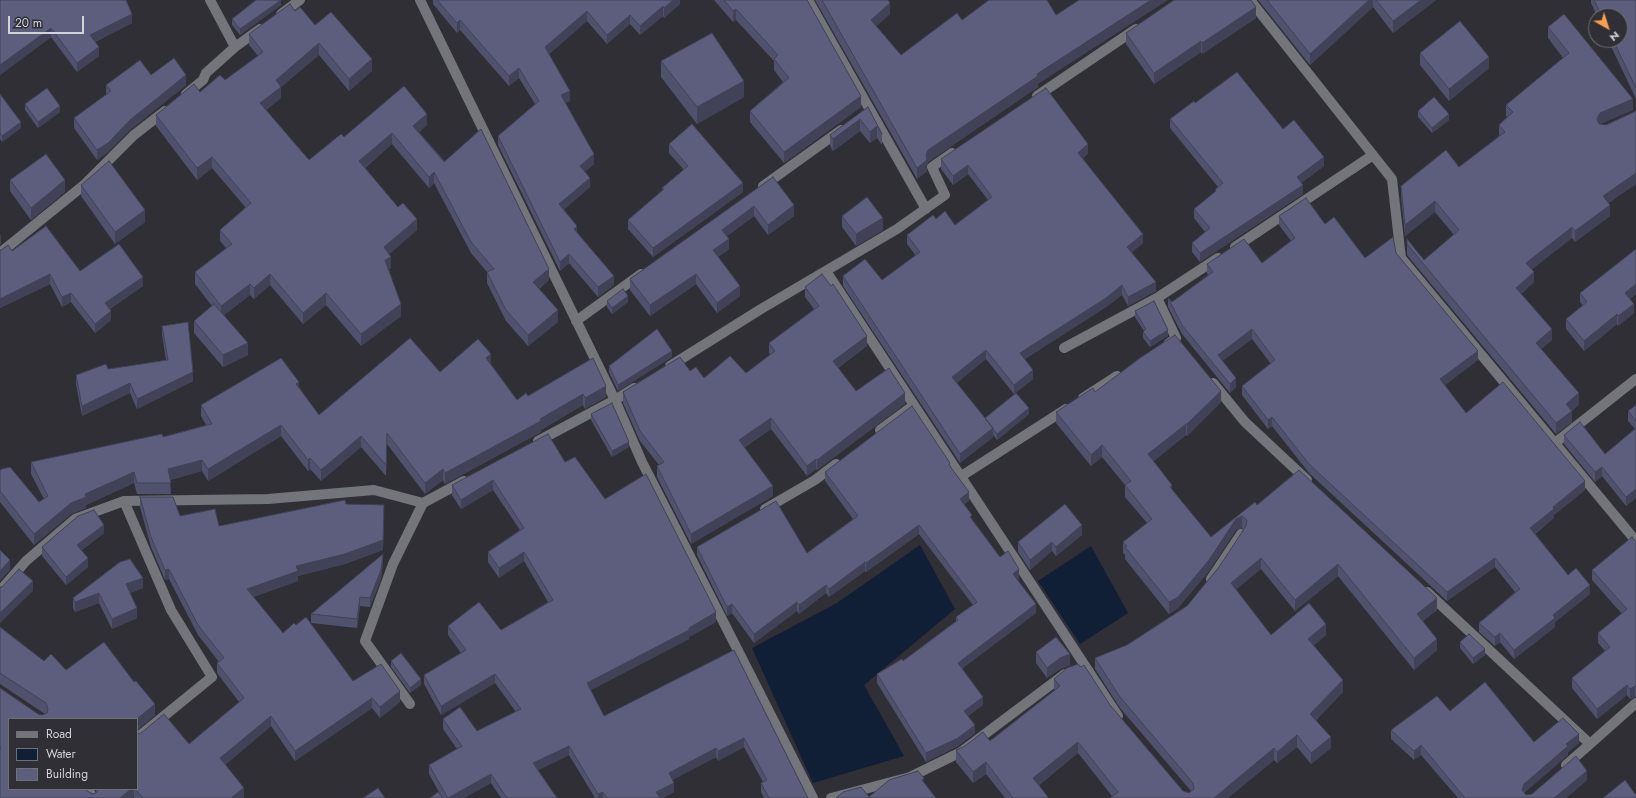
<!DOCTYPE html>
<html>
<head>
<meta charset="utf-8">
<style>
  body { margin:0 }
  #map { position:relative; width:1636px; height:798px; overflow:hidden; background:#2f2f35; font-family:Jost,sans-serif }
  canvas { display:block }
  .legend { position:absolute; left:8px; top:718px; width:130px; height:72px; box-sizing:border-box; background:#2f2f35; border:1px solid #707175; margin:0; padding:5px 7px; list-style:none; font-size:12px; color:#d2d3d6 }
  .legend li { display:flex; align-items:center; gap:8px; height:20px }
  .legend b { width:20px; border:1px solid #707175 }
  .north { position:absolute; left:1588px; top:8px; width:40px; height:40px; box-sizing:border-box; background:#2f2f35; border:1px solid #707175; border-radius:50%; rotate:141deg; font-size:11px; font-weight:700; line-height:16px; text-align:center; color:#d2d3d6 }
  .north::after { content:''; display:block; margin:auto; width:14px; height:18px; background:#fb9e51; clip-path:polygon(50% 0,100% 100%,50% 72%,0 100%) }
  .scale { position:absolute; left:8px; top:16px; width:76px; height:18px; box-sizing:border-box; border:2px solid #d2d3d6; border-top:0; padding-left:5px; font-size:12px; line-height:14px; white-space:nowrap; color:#d2d3d6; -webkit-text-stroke:3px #2f2f35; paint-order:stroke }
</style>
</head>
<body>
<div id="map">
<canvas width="1636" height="798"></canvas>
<ul class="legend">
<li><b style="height:5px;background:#74747b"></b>Road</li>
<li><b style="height:11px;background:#101f36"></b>Water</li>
<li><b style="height:11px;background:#5d5e7d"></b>Building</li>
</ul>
<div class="north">N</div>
<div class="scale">20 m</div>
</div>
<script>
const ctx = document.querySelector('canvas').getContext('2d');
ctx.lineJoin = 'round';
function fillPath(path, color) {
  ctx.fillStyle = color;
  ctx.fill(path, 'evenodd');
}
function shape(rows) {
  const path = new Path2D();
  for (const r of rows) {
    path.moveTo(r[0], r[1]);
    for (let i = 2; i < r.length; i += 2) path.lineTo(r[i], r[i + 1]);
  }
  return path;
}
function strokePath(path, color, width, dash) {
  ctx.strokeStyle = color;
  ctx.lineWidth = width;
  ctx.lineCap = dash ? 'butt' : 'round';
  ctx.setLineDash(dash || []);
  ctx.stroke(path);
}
fillPath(shape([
  [920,545,955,609,864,685,904,756,813,783,752,648,837,603],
  [1091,546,1128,613,1080,644,1038,581]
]), '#101f36');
strokePath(shape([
  [210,0,235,47],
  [420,0,615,400,634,388],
  [808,0,926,209],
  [1250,0,1392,179,1401,258,1636,541],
  [281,14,300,0],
  [186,94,203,80,206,73,235,47,260,29],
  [1037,96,1136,29],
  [763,186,841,130],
  [1235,247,1373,155],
  [0,253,84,185,134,135,165,111],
  [826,271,1118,716],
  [576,321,641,274],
  [1168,344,1176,338,1157,298,1218,258],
  [1064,348,1157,298],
  [670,366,761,309,897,229,945,195,932,167,952,153],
  [1213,383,1245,422,1307,480],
  [1083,398,1117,376],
  [880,430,914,405],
  [538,441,615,400,642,462,813,798],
  [1555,443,1636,379],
  [960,477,1066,409],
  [124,501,171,610,212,677,137,738],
  [765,509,815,480,836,464],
  [1211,579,1241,534],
  [0,591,26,561,75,519,124,501,268,499,374,490,423,503],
  [1427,592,1590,744,1636,703],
  [410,704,365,641,393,564,423,503,464,481],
  [1566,765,1590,744],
  [88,789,93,798],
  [831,798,910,777,961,752,1065,674]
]), '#74747b', 10);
fillPath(shape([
  [0,0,126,1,132,23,95,42,99,56,77,72,51,37,0,75],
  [281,0,281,5,240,35,232,25,232,19],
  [433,0,680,0,680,4,664,18,663,16,640,35,630,24,607,44,587,21,549,54,570,101,565,103,594,164,584,172,590,187,563,210,577,232,614,285,598,297,569,263,560,271,498,145,498,136,535,104,519,78,509,86,460,30,457,33,433,4],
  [714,0,807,0,861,107,784,163,750,122,750,111,783,82,774,70,774,61,736,20,733,22],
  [815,0,888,0,890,14,876,26,901,55,962,20,1038,84,1038,87,928,162,927,164,927,171,917,179],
  [1258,0,1436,0,1393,33,1373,7,1310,65],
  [1591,0,1636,0,1636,99,1608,40,1620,40,1620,16,1597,16,1591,3],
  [295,11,315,25,372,71,349,91,319,55,281,87,281,98,266,110,309,160,344,137,427,125,419,132,549,280,539,289,558,322,528,346,506,321,487,283,487,272,471,253,434,183,429,188,392,144,365,168,417,230,389,254,391,268,389,269,401,316,361,346,326,305,303,324,270,285,254,299,250,295,224,315,248,355,223,367,194,333,194,321,212,306,195,284,195,272,226,248,220,241,220,230,246,208,212,168,197,180,156,126,156,115,200,92,225,80,258,56,249,45,249,34],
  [1256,18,1202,54,1201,52,1154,84,1126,44,1126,33],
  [1548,27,1633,110,1600,124,1606,125,1636,111,1636,184,1608,203,1610,216,1575,242,1572,238,1532,269,1534,282,1521,294,1552,340,1541,349,1579,404,1572,411,1572,422,1556,434,1407,255,1407,239,1424,260,1454,235,1435,212,1405,236,1401,197,1401,186,1459,167,1499,136,1499,125,1507,117,1506,116,1506,105,1563,58,1548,38],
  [1420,53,1489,68,1449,101,1420,65],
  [661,61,744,97,697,124,661,77],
  [151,75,186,85,130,130,108,152,97,160,74,128,74,118,106,95,106,85],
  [0,94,21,128,2,142,0,139],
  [1195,103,1283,129,1324,166,1301,183,1303,194,1200,262,1192,252,1192,243,1205,232,1194,218,1194,209,1215,192,1215,190,1218,187,1170,128,1170,119],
  [25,104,60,112,38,128,25,110],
  [868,107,882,134,882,145,877,138,870,143,860,131,833,151,830,146,830,135],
  [1418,111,1449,120,1432,133,1418,117],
  [669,144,743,192,653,257,628,229,628,220,662,191,662,188,684,170,669,153],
  [1088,153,1083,158,1143,243,1132,252,1156,291,1128,306,1122,295,1106,307,1025,359,1033,379,1014,394,986,359,956,383,985,418,1029,414,997,440,993,435,993,437,960,463,843,286,843,276,882,280,916,256,907,244,907,235,936,219,955,225,988,200,968,174,953,185,941,169,941,159],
  [773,177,794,216,768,235,754,216,727,236,729,249,718,257,740,296,717,313,696,284,650,316,630,290,630,279],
  [10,180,65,192,31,220,10,191],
  [81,185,145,222,115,244,81,196],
  [842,216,883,230,856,246,842,227],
  [1279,216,1325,224,1365,258,1396,253,1478,360,1445,385,1466,413,1585,490,1554,515,1554,518,1535,534,1568,575,1590,594,1555,622,1555,627,1514,659,1500,642,1495,646,1479,632,1479,623,1515,592,1495,567,1447,601,1309,473,1272,426,1268,429,1242,395,1242,386,1271,364,1252,339,1222,361,1236,387,1230,393,1182,334,1168,307,1168,298,1172,302,1208,275,1207,273,1207,264,1262,263,1291,241,1279,225],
  [1636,249,1636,294,1630,299,1634,313,1618,326,1617,324,1584,351,1566,329,1566,319,1583,306,1580,302,1580,293],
  [0,250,12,251,80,271,143,286,110,309,111,320,95,333,71,302,62,307,50,284,0,308],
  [805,287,867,346,838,368,856,391,905,404,817,470,816,469,807,476,771,429,745,447,773,496,691,544,657,477,657,466,659,465,640,441,623,403,623,392,690,371,704,378,746,373,771,355,769,353,769,343,814,309,805,297],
  [607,301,628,302,612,314,607,307],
  [1135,311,1168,336,1150,347,1143,338,1143,332,1144,331,1135,317],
  [162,326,193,381,137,409,130,393,82,416,76,384,76,375,166,360,162,335],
  [672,357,618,391,609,372,609,366],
  [593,358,606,397,585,409,583,405,541,430,541,432,445,484,443,480,425,494,387,444,386,476,361,447,321,481,310,469,308,471,281,436,208,481,202,471,170,480,171,494,137,494,134,483,86,505,86,508,71,514,34,545,0,502,0,470,39,502,44,499,31,474,31,462,163,437,206,425,201,416,201,405,299,387,319,415,440,372,491,364,517,400,528,396],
  [1095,392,1221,402,1187,436,1186,435,1153,461,1172,490,1211,537,1257,505,1437,610,1423,621,1437,650,1414,670,1338,576,1295,611,1261,569,1236,589,1271,635,1326,635,1314,645,1343,692,1316,720,1331,748,1311,764,1297,747,1277,763,1274,760,1228,798,1112,796,1078,753,1039,785,1048,798,1005,798,986,774,973,783,956,762,956,750,990,741,1055,691,1054,690,1054,679,1110,705,1183,791,1189,793,1191,791,1120,708,1095,669,1095,658,1127,645,1187,606,1219,567,1244,530,1242,528,1236,530,1209,571,1178,608,1169,614,1125,559,1125,555,1123,553,1123,542,1147,523,1125,497,1125,485,1102,457,1091,466,1056,423,1056,412],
  [1636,405,1636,498,1626,506,1602,476,1595,482,1564,444,1564,435,1605,454,1635,429,1628,421,1628,411],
  [591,414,629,447,612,457,591,420],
  [565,462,605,499,716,622,689,637,689,639,591,690,604,716,734,650,808,798,764,798,761,792,761,783,763,782,744,747,718,761,716,757,672,780,674,792,663,798,595,798,569,755,538,770,557,798,501,798,491,783,464,798,430,798,441,796,429,774,429,765,457,749,443,729,443,719,477,731,516,712,495,683,441,715,424,684,424,675,461,653,448,635,448,626,501,630,548,602,524,561,499,578,488,562,488,552,520,530,493,490,461,509,452,495,452,485],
  [950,466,969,501,964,504,972,519,1000,557,1019,578,1017,580,1036,613,962,668,983,705,968,716,975,733,958,746,926,762,877,683,877,674,903,661,956,621,956,617,973,605,919,534,866,572,865,571,829,597,826,593,799,614,797,611,754,643,732,613,727,616,697,555,697,547,807,553,853,519,825,481,825,472],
  [140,497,180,516,219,526,346,504,384,516,383,550,345,564,298,576,298,581,253,597,283,633,353,681,400,702,380,718,372,708,295,761,271,726,225,765,244,798,134,798,134,797,0,798,0,688,38,714,42,715,45,714,0,684,0,627,44,661,66,670,155,715,137,730,137,719,9,719,87,791,93,794,97,793,95,789,137,789,189,744,239,702,217,673,217,663,219,662,198,635,169,579,165,580,151,547,140,507],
  [104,533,82,550,88,567,66,585,42,556,42,547],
  [1082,535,1056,556,1052,551,1030,570,1018,552,1018,542],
  [1636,542,1636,697,1635,697,1630,699,1627,695,1597,719,1572,688,1572,678,1605,651,1598,643,1598,633,1622,614,1592,580,1592,570],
  [120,562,143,588,130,593,137,618,112,629,99,603,75,612,73,608,73,598],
  [383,563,381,579,370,607,360,606,357,628,311,623,311,614],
  [1460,642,1485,655,1473,664,1460,648],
  [1036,652,1070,665,1060,669,1047,678,1036,663],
  [391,661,421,685,410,693,391,667],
  [1450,711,1534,742,1579,743,1568,752,1568,755,1524,793,1526,795,1532,794,1587,780,1566,798,1458,798,1421,755,1414,760,1391,739,1391,730]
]), '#50516c');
fillPath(shape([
  [281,0,281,5,240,35,240,29],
  [673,0,680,0,680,4,664,18,664,8],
  [1151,0,1168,0,1038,84,1038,87,928,162,927,164,927,171,917,179,917,168,928,150,1037,74],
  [1369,0,1373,0,1373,7,1310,65,1310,54],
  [1421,0,1436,0,1393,33,1393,21],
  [890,3,890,14,871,31,871,20],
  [663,6,663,16,640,35,640,26],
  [1256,7,1256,18,1202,54,1202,43],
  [736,9,736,20,733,22,733,11],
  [587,11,587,21,545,57,545,47],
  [132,14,132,23,90,44,90,35],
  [630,15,630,24,607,44,607,35],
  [460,20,460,30,457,33,457,23],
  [51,28,51,37,0,75,0,65],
  [1201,41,1201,52,1154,84,1154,73],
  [319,43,319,55,277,90,281,87,281,98,260,114,260,103,276,80],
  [99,47,99,56,77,72,77,63],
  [1489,57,1489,68,1449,101,1449,89],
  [372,59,372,71,349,91,349,79],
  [519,68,519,78,509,86,509,76],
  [186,75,186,85,130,130,108,152,97,160,97,150,130,120],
  [744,81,744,97,697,124,697,107],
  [570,91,570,101,561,105,561,95],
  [861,96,861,107,784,163,784,152],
  [1633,99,1633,110,1600,124,1597,130,1597,119,1600,113],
  [60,106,60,112,38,128,38,122],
  [427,114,427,125,413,137,413,126],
  [1449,114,1449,120,1432,133,1432,128],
  [860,119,860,131,833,151,833,139],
  [21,122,21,128,2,142,2,136],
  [877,126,877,138,870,143,870,132],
  [392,133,392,144,359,172,359,161],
  [1088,144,1088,153,1078,162,1078,153],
  [594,154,594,164,580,176,580,166],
  [212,157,212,168,197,180,197,168],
  [1324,157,1324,166,1297,186,1297,177],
  [968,165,968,174,953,185,953,176],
  [434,172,434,183,429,188,429,177],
  [1636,173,1636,184,1603,207,1603,196],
  [590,178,590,187,559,214,559,204],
  [65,180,65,192,31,220,31,208],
  [743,183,743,192,653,257,653,248],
  [1303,185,1303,194,1200,262,1200,253],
  [1435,201,1435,212,1405,236,1405,225],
  [794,205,794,216,768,235,768,225],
  [1610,205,1610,216,1575,242,1575,231],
  [754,206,754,216,722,240,722,230],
  [145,210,145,222,115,244,115,232],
  [883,218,883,230,856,246,856,234],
  [417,219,417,230,384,259,384,247],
  [577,226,577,236,574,229],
  [1572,227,1572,238,1526,274,1526,263],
  [1143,234,1143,243,1127,256,1127,247],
  [0,235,1,235,1,244,0,245],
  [729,239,729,249,713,260,713,250],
  [569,254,569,263,560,271,560,262],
  [391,257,391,268,385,271,385,260],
  [549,269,549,280,533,293,533,282],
  [1534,272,1534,282,1516,299,1516,288],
  [50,274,50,284,0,308,0,299],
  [270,274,270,285,254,299,254,288],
  [696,274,696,284,650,316,650,305],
  [614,276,614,285,598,297,598,287],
  [143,277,143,286,105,312,105,303],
  [1156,282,1156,291,1128,306,1128,297],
  [250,284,250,295,221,317,221,306],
  [1636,284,1636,294,1625,302,1625,293],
  [1122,285,1122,295,1106,307,1020,362,1020,353],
  [740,286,740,296,717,313,717,303],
  [71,293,71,302,62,307,62,297],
  [326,293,326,305,303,324,303,313],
  [628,296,628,302,612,314,612,308],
  [401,304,401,316,361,346,361,334],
  [1634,304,1634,313,1618,326,1618,316],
  [558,310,558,322,528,346,528,335],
  [111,311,111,320,95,333,95,324],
  [1617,314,1617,324,1584,351,1584,341],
  [1252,329,1252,339,1218,364,1218,355],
  [1552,329,1552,340,1536,354,1536,343],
  [1168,330,1168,336,1150,347,1150,341],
  [867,336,867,346,833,371,833,361],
  [248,343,248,355,223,367,223,355],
  [986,350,986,359,952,387,952,377],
  [672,351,672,357,618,391,618,385],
  [1478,351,1478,360,1440,389,1440,379],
  [491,354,491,365,486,358],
  [1033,370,1033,379,1014,394,1014,385],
  [193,372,193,381,137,409,137,399],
  [1236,378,1236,387,1230,393,1230,384],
  [299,382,299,393,296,384],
  [130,383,130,393,82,416,82,406],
  [606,386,606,397,585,409,585,398],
  [1221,391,1221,402,1187,436,1187,424],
  [905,393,905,404,817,470,817,460],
  [1579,393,1579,404,1570,412,1572,411,1572,422,1556,434,1556,423,1566,404],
  [583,394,583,405,541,430,541,432,445,484,445,473,540,419],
  [1029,408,1029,414,997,440,997,434],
  [1272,417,1272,426,1268,429,1268,420],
  [771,418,771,429,739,450,739,440],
  [1186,424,1186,435,1148,466,1148,454],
  [281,425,281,436,208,481,208,469],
  [993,428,993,437,960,463,960,454],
  [387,433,387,444,386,476,386,465],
  [361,436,361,447,321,481,321,470],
  [629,442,629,447,612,457,612,451],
  [1102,445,1102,457,1091,466,1091,455],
  [310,458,310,469,308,471,308,460],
  [816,459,816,469,807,476,807,466],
  [202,460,202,471,168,480,168,469],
  [1602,467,1602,476,1595,482,1595,472],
  [443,469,443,480,425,494,425,483],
  [134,472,134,483,86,505,86,508,71,514,34,545,34,534,71,503,85,494],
  [493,480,493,490,461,509,461,500],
  [1585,481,1585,490,1554,515,1554,518,1530,537,1530,528,1553,507],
  [1172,485,1172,496,1170,487],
  [773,486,773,496,691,544,691,534],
  [1636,489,1636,498,1626,506,1626,497],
  [969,492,969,501,960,507,960,499],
  [384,505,383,550,345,564,298,576,298,581,247,599,247,589,296,566],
  [1242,516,1242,528,1236,530,1209,571,1178,608,1169,614,1169,602,1236,519],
  [104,525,104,533,77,553,77,545],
  [919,525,919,534,866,572,866,563],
  [1082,525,1082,535,1056,556,1056,547],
  [1052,542,1052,551,1030,570,1030,560],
  [524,552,524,561,499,578,499,568],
  [383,554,383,563,381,579,370,607,370,598],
  [88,558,88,567,66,585,66,577],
  [1261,558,1261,569,1231,594,1231,583],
  [1495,558,1495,567,1447,601,1447,592],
  [10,560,10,570,0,581,0,571],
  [865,562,865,571,829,597,829,589],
  [1338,564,1338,576,1295,611,1295,600],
  [169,569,169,579,165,580,165,570],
  [1019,569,1019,578,1013,583,1013,574],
  [143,578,143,588,126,594,126,584],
  [33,581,33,591,0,623,0,613],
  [826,585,826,593,799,614,799,605],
  [1590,585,1590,594,1555,622,1555,627,1514,659,1514,650,1553,615],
  [99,593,99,603,75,612,75,602],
  [360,597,360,606,357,628,357,619],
  [1437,598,1437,610,1417,625,1417,614],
  [797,602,797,611,754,643,754,634],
  [732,604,732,613,727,616,727,607],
  [1036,604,1036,613,958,672,958,663],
  [137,608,137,618,112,629,112,619],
  [716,612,716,622,689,637,689,639,587,692,587,683],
  [1326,624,1326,635,1308,650,1308,639],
  [1500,633,1500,642,1495,646,1495,637],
  [1437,639,1437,650,1414,670,1414,658],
  [1485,649,1485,655,1473,664,1473,658],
  [1070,654,1070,665,1060,669,1047,678,1047,668,1060,658],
  [495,674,495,683,441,715,441,706],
  [421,679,421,685,410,693,410,688],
  [1343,680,1343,692,1310,725,1310,714],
  [1627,685,1627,695,1597,719,1597,709],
  [1635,686,1635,697,1630,699,1630,689],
  [400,691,400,702,380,718,380,707],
  [983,697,983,705,964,719,964,711],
  [372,698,372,708,295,761,295,751],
  [155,704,155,715,137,730,137,719],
  [271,716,271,726,220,769,220,758],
  [975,725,975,733,958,746,926,762,926,753],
  [1579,734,1579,743,1568,752,1568,755,1524,793,1522,790,1524,784,1566,744],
  [1297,735,1297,747,1277,763,1277,752],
  [1331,737,1331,748,1311,764,1311,753],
  [744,738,744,747,718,761,718,751],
  [1078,742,1078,753,1033,789,1033,778],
  [1421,745,1421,755,1414,760,1414,751],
  [569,746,569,755,533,773,533,763],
  [716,748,716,757,669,782,669,773],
  [1274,748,1274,760,1228,798,1214,798],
  [986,762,986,774,973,783,973,772],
  [1587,771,1587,780,1566,798,1554,798],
  [491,774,491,783,464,798,448,798],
  [924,778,924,787,922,780],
  [674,783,674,792,663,798,656,798,656,792],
  [244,788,244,798,232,798,232,797],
  [131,789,134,789,134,797,133,798,120,798],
  [603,792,603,798,598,798,598,794]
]), '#414258');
const building = shape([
  [0,0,126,0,132,14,90,35,99,47,77,63,51,28,0,65,0,0],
  [256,0,281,0,240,29,232,19,256,0],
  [437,0,673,0,664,8,663,6,640,26,630,15,607,35,587,11,545,47,570,91,561,95,594,154,580,166,590,178,559,204,577,226,574,229,614,276,598,287,569,254,560,262,498,136,539,101,519,68,509,76,460,20,457,23,437,0],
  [724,0,807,0,861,96,784,152,750,111,789,78,774,59,778,55,736,9,733,11,724,0],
  [822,0,888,0,890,3,871,20,901,55,957,13,962,20,989,0,1047,0,1056,15,1079,0,1151,0,1037,74,1038,76,928,150,926,155,927,160,917,168,822,0],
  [1174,0,1251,0,1256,7,1202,43,1201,41,1154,73,1126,33,1174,0],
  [1267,0,1369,0,1310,54,1267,0],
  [1376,0,1421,0,1393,21,1376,0],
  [1594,0,1636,0,1636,88,1613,40,1620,40,1620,16,1602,16,1594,0],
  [290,4,295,11,300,7,315,25,331,12,372,59,349,79,319,43,276,80,281,87,260,103,309,160,341,134,344,137,404,86,427,114,413,126,444,162,481,129,549,269,533,282,558,310,528,335,506,310,487,272,494,269,471,242,434,172,429,177,392,133,359,161,398,207,403,203,417,219,384,247,391,257,385,260,401,304,361,334,326,293,303,313,270,274,254,288,250,284,221,306,195,272,232,244,220,230,251,203,212,157,197,168,156,115,194,84,200,92,220,75,225,80,263,52,249,34,290,4],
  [1564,14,1633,99,1600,113,1597,119,1599,124,1606,125,1636,111,1636,173,1603,196,1610,205,1575,231,1572,227,1526,263,1534,272,1516,288,1552,329,1536,343,1579,393,1566,404,1572,411,1556,423,1407,244,1407,239,1424,260,1459,230,1435,201,1405,225,1401,186,1446,150,1459,167,1505,132,1499,125,1513,112,1506,105,1569,53,1548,27,1564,14],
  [1460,21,1489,57,1449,89,1420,53,1460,21],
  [712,33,744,81,697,107,661,61,712,33],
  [174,58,186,75,130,120,108,143,97,150,74,118,111,91,106,85,140,60,151,75,174,58],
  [1237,72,1283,129,1294,120,1324,157,1297,177,1303,185,1200,253,1192,243,1210,228,1194,209,1216,191,1215,190,1223,183,1170,119,1194,101,1195,103,1237,72],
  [47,88,60,106,38,122,25,104,47,88],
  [1046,88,1088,144,1078,153,1143,234,1127,247,1156,282,1128,297,1122,285,1106,298,1020,353,1033,370,1014,385,986,350,952,377,993,428,960,454,843,276,865,259,882,280,920,252,907,235,933,215,936,219,945,211,955,225,992,197,968,165,953,176,941,159,1046,88],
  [0,94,21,122,2,136,0,133,0,94],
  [1434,97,1449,114,1432,128,1418,111,1434,97],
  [868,107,882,134,877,126,870,132,860,119,833,139,830,135,868,107],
  [692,124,743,183,653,248,628,220,664,189,662,188,688,166,669,144,692,124],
  [46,154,65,180,31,208,10,180,46,154],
  [109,161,145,210,115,232,81,185,109,161],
  [773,177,794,205,768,225,754,206,722,230,729,239,713,250,740,286,717,303,696,274,650,305,630,279,773,177],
  [867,197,883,218,856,234,842,216,867,197],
  [1306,198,1325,224,1334,217,1365,258,1393,237,1396,253,1478,351,1440,379,1466,413,1503,382,1585,481,1553,507,1554,509,1530,528,1568,575,1576,568,1590,585,1553,615,1555,618,1514,650,1500,633,1495,637,1479,623,1520,589,1495,558,1447,592,1309,464,1272,417,1268,420,1242,386,1275,360,1252,329,1218,355,1236,378,1230,384,1182,325,1168,298,1172,302,1213,272,1207,264,1244,239,1262,263,1295,238,1279,216,1306,198],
  [46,226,80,271,119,244,143,277,105,303,111,311,95,324,71,293,62,297,50,274,0,299,0,250,1,250,8,245,12,251,46,226],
  [1636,249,1636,284,1625,293,1634,304,1618,316,1617,314,1584,341,1566,319,1587,302,1580,293,1636,249],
  [822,274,831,286,833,284,867,336,833,361,856,391,889,368,905,393,817,460,816,459,807,466,771,418,739,440,773,486,691,534,657,466,664,462,640,431,623,392,680,357,690,371,696,367,704,378,730,356,746,373,775,351,769,343,819,306,805,287,822,274],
  [623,289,628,296,612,308,607,301,623,289],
  [1154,301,1168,330,1150,341,1143,332,1146,329,1135,311,1154,301],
  [214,304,248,343,223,355,194,321,214,304],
  [188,322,193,372,137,399,130,383,82,406,76,375,106,364,108,369,168,360,162,326,188,322],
  [657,329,672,351,618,385,609,366,657,329],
  [1175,335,1221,391,1187,424,1186,424,1148,454,1172,485,1170,487,1211,537,1255,502,1257,505,1299,470,1437,598,1417,614,1437,639,1414,658,1338,564,1295,600,1261,558,1231,583,1271,635,1309,603,1326,624,1308,639,1343,680,1310,714,1331,737,1311,753,1297,735,1277,752,1274,748,1214,798,1110,798,1118,792,1078,742,1033,778,1048,797,1046,798,1013,798,986,762,973,772,956,750,965,746,983,732,990,741,1060,686,1054,679,1067,668,1078,664,1081,667,1084,665,1110,705,1183,791,1189,793,1194,789,1193,783,1120,697,1095,658,1127,645,1187,606,1219,567,1246,526,1247,520,1242,516,1236,519,1209,560,1178,597,1169,602,1125,547,1127,546,1123,542,1152,519,1125,485,1131,481,1102,445,1091,455,1056,412,1093,388,1095,392,1140,358,1175,335],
  [410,338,440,372,478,339,491,354,486,358,517,400,526,393,528,396,593,358,606,386,585,398,583,394,540,419,541,421,445,473,443,469,425,483,387,433,386,465,361,436,321,470,310,458,308,460,281,425,208,469,202,460,168,469,171,483,137,483,134,472,85,494,86,497,71,503,34,534,0,491,0,470,2,469,10,467,39,502,48,496,31,462,162,434,163,437,212,424,201,405,281,358,299,382,296,384,319,415,410,338],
  [1016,393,1029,408,997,434,985,418,1016,393],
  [612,403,629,442,612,451,591,414,612,403],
  [1636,405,1636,421,1628,411,1636,405],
  [912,406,950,463,949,464,952,469,969,492,960,499,972,515,970,517,1000,557,1008,551,1019,569,1013,574,1036,604,958,663,983,697,964,711,975,725,958,738,926,753,877,674,902,659,903,661,958,620,956,617,977,602,919,525,866,563,865,562,829,589,826,585,799,605,797,602,754,634,732,604,727,607,697,547,776,501,807,553,858,516,825,472,912,406],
  [1580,422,1605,454,1636,428,1636,489,1626,497,1602,467,1595,472,1564,435,1580,422],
  [548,434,565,462,575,457,605,499,646,474,716,612,689,628,689,630,587,683,604,716,734,650,808,798,769,798,761,783,767,780,744,738,718,751,716,748,669,773,674,783,656,792,660,798,607,798,603,792,598,794,569,746,533,763,557,798,507,798,491,774,448,798,429,765,462,746,443,719,460,707,477,731,521,709,495,674,441,706,424,675,466,650,448,626,479,602,501,630,553,600,524,552,499,568,488,552,524,528,493,480,461,500,452,485,548,434],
  [140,497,173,497,180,516,215,509,219,526,345,500,346,504,384,505,383,540,345,554,296,566,298,571,247,589,283,633,294,623,296,625,306,617,353,681,381,664,400,691,380,707,372,698,295,751,271,716,220,758,244,788,232,797,233,798,143,798,135,789,137,789,137,734,141,733,164,714,189,744,244,698,217,663,224,658,198,625,169,569,165,570,151,537,140,497],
  [1065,504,1082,525,1056,547,1052,542,1030,560,1018,542,1065,504],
  [94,510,104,525,77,545,88,558,66,577,42,547,78,516,94,510],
  [1632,537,1636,542,1636,687,1635,686,1630,689,1627,685,1597,709,1572,678,1610,647,1598,633,1627,609,1592,570,1632,537],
  [0,550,10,560,0,571,0,550],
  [383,554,381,570,370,598,360,597,357,619,311,614,383,554],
  [130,559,143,578,126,584,137,608,112,619,99,593,75,602,73,598,120,562,130,559],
  [19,569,33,581,0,613,0,587,2,587,19,569],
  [0,627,44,661,51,654,66,670,104,642,134,682,136,681,155,704,137,719,9,719,9,789,86,789,87,791,93,794,96,793,99,789,131,789,120,798,0,798,0,749,1,748,0,746,0,688,38,714,42,715,47,713,48,709,46,703,0,673,0,627],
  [1469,634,1485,649,1473,658,1460,642,1469,634],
  [1056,637,1070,654,1060,658,1047,668,1036,652,1056,637],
  [401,653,421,679,410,688,391,661,401,653],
  [1485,682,1534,742,1563,718,1579,734,1566,744,1568,746,1524,784,1522,790,1526,795,1532,794,1576,756,1587,771,1554,798,1465,798,1421,745,1414,751,1391,730,1437,696,1450,711,1485,682],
  [918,771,924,778,922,780,936,798,836,798,843,792,861,787,869,797,889,780,918,771],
  [1625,780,1635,794,1636,793,1636,798,1603,798,1625,780],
  [378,788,385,798,363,798,378,788],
  [438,792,443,798,430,798,438,792]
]);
fillPath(building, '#5d5e7d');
strokePath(building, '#414258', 1);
</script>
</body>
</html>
